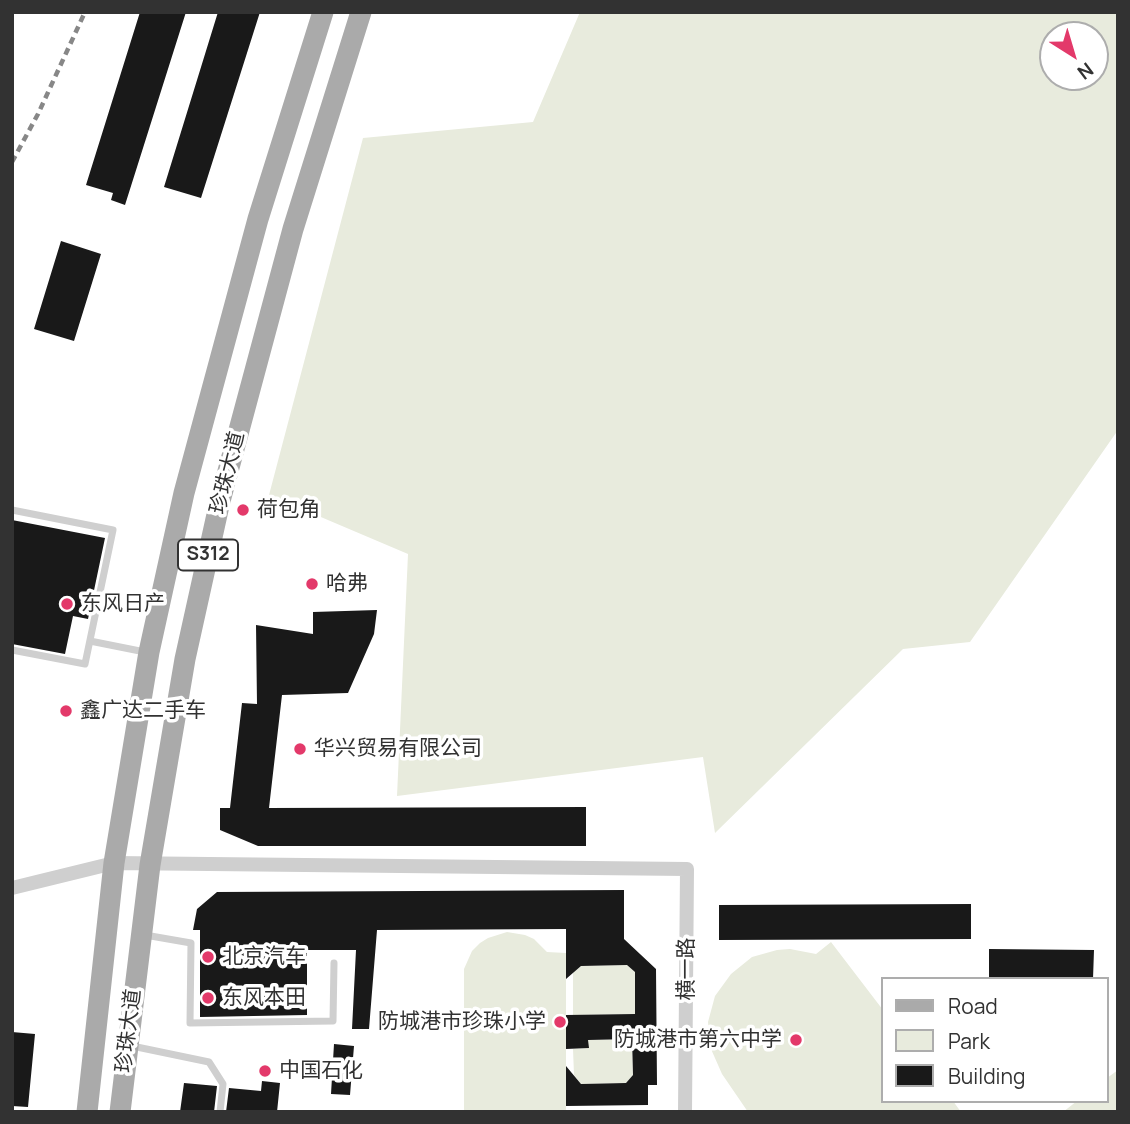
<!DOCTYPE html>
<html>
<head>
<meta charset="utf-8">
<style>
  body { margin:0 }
  #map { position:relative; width:1130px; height:1124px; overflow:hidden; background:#fff; font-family:Manrope,sans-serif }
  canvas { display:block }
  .frame { position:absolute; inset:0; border:14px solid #323232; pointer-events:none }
  .legend { position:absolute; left:881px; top:977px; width:228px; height:126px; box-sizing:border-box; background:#fff; border:2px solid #adadad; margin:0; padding:9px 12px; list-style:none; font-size:21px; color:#323232 }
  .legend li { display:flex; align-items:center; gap:14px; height:35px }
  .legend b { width:35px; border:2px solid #adadad }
  .north { position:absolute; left:1039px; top:21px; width:70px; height:70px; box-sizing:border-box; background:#fff; border:2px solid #adadad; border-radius:50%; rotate:143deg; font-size:19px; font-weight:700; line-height:28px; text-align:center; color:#323232 }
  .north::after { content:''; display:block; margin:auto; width:24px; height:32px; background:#e3396a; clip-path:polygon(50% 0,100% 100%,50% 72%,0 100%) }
</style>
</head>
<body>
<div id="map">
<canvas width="1130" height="1124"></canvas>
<div class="frame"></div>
<ul class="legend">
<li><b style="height:9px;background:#aaa"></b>Road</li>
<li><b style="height:19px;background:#e8ebdd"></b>Park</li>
<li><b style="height:19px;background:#191919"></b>Building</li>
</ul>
<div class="north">N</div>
</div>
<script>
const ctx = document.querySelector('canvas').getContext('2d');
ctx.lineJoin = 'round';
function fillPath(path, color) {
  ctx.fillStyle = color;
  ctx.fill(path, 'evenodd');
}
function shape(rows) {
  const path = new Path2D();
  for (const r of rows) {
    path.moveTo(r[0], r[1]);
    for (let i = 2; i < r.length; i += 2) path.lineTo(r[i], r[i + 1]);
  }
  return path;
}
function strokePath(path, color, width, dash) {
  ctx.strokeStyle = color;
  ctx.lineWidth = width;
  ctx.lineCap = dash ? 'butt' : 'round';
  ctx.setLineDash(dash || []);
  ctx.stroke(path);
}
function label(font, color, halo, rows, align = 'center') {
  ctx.font = font + ' Manrope,"Noto Sans SC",sans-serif';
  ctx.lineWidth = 7;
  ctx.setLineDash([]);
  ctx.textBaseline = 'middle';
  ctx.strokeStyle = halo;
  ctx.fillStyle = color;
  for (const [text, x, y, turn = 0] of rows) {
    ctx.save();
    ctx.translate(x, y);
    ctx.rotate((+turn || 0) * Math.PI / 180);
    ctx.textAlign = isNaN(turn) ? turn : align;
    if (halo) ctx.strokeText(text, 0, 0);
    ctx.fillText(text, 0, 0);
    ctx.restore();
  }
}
fillPath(shape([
  [580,12,1118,12,1118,430,970,642,903,649,715,833,703,757,397,796,408,554,269,495,363,138,533,122],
  [1053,35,1095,35,1095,77,1053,77],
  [507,932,525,935,534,939,547,952,566,953,566,1112,464,1112,464,969,472,951,480,943,488,938],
  [831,942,883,1010,883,1101,953,1101,961,1112,748,1112,722,1074,711,1049,708,1022,715,996,731,974,752,957,777,950,790,949,816,954],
  [627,965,635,972,635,1014,573,1015,573,973,581,966],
  [628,1039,632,1047,633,1075,626,1083,581,1084,574,1075,573,1049,588,1048,588,1040],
  [1118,1070,1118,1112,1063,1112,1077,1101,1107,1101,1107,1078]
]), '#e8ebdd');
fillPath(shape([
  [140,12,186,12,125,205,111,200,113,193,86,185],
  [218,12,260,12,201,198,164,187],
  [61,241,101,254,74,341,34,329],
  [12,520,105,538,88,619,73,616,65,654,12,644],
  [377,610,374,634,348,693,282,695,269,808,586,807,586,846,258,846,220,830,220,808,230,808,242,703,257,704,256,625,313,634,313,612],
  [624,890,624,939,656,969,657,1085,648,1085,648,1105,566,1106,566,1066,581,1084,626,1083,633,1075,632,1039,588,1040,589,1048,566,1049,566,1015,635,1014,635,972,627,965,581,966,566,979,566,929,377,930,369,1029,352,1029,356,950,307,950,307,1015,200,1017,200,930,193,930,197,909,217,892],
  [971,904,971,939,719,940,719,905],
  [989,949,1094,950,1093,979,989,979],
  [12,1032,35,1034,28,1107,12,1106],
  [334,1044,354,1046,350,1095,331,1094],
  [262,1081,280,1083,277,1112,226,1112,229,1088,261,1091],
  [184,1083,217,1086,214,1112,180,1112]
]), '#191919');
strokePath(shape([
  [12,510,113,530,85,664,12,650],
  [90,641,145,652],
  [145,935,191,943,190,1023,333,1021,334,963],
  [132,1046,209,1062,223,1084,220,1112]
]), '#cfcfcf', 7);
strokePath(shape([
  [12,888,114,863,687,869,685,1112]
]), '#cfcfcf', 14);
strokePath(shape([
  [87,1112,114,863,149,652,184,493,258,219,323,12],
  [120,1112,150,865,185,659,220,501,293,229,361,12]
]), '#aaa', 21);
strokePath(shape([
  [12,162,38,114,85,12]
]), '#878787', 4.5, [7, 5]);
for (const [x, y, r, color] of [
  [243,510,7,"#e3396a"],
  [312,584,7,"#e3396a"],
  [67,604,7,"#e3396a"],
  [66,711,7,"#e3396a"],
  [300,749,7,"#e3396a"],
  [208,957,7,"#e3396a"],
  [208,998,7,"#e3396a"],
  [560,1022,7,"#e3396a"],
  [796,1040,7,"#e3396a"],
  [265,1071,7,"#e3396a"]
]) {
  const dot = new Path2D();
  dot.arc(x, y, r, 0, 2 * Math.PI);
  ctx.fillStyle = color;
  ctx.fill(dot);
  strokePath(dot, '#fff', 2.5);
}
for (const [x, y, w] of [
  [208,555,60]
]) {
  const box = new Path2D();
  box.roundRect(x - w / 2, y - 15.5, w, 31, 5);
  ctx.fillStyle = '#fff';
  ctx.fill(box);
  strokePath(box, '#323232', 2);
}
label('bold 19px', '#323232', null, [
  ["S312",208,555]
]);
label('21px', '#323232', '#fff', [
  ["珍珠大道",228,473,-76],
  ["横一路",687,969,-90],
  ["珍珠大道",129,1031,-83]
]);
label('21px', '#323232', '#fff', [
  ["荷包角",257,510],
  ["哈弗",326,584],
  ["东风日产",81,604],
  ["鑫广达二手车",80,711],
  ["华兴贸易有限公司",314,749],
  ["北京汽车",222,957],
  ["东风本田",222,998],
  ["防城港市珍珠小学",546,1022,"right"],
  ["防城港市第六中学",782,1040,"right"],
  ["中国石化",279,1071]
], 'left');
</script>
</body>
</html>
